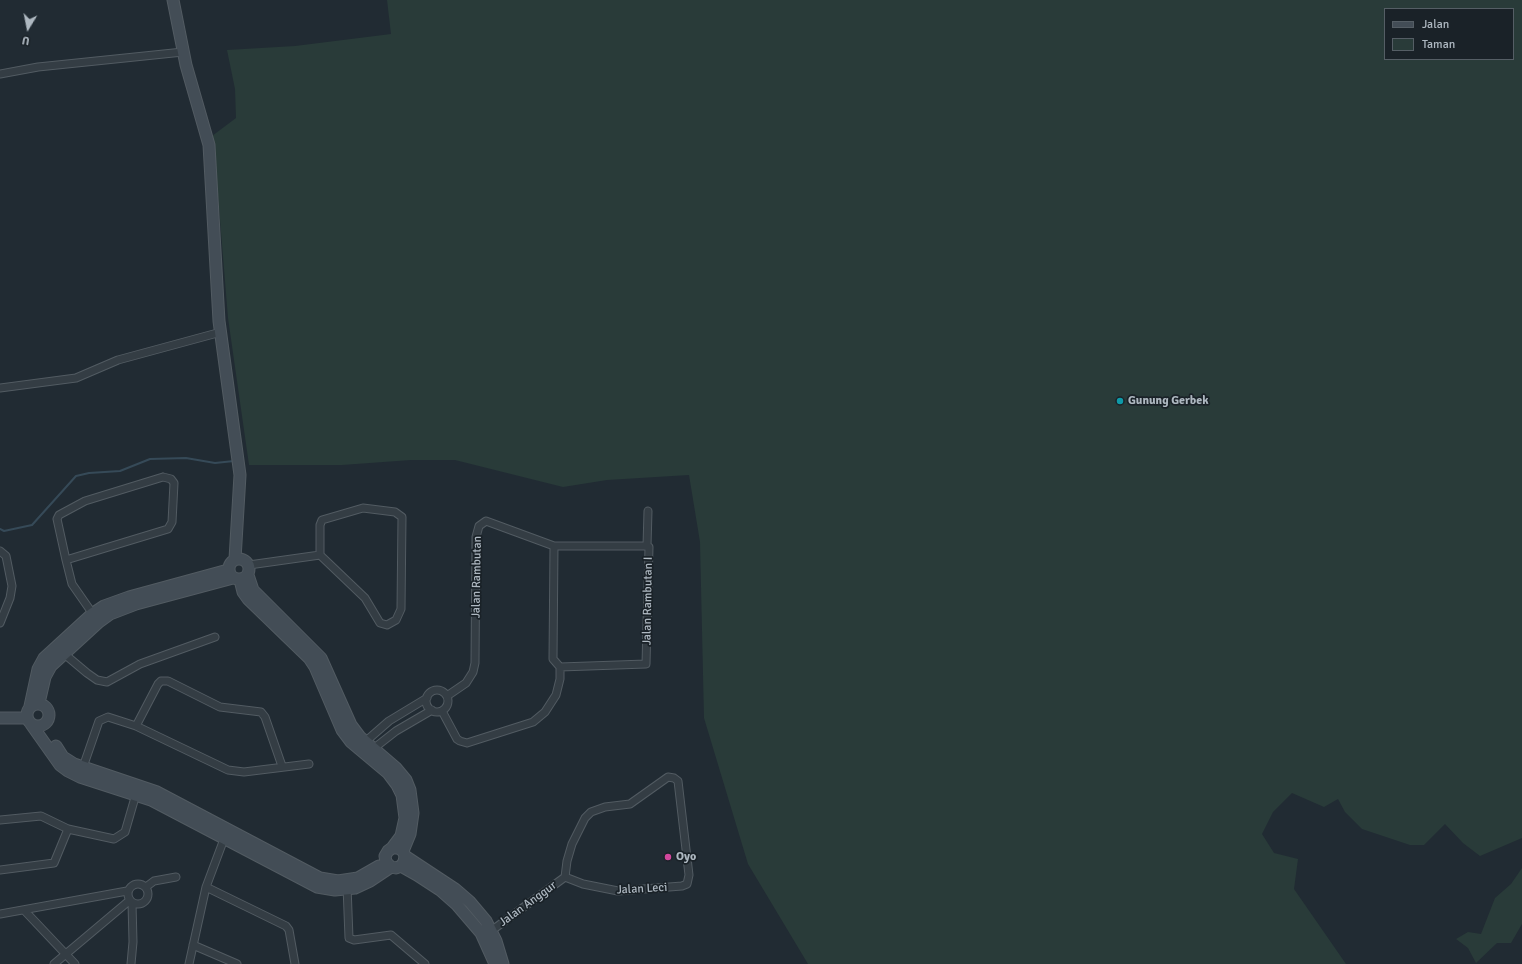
<!DOCTYPE html>
<html>
<head>
<meta charset="utf-8">
<style>
  body { margin:0 }
  #map { position:relative; width:1522px; height:964px; overflow:hidden; background:#212b33; font-family:Signika,sans-serif }
  canvas { display:block }
  .legend { position:absolute; left:1384px; top:8px; width:130px; height:52px; box-sizing:border-box; background:#1a2228; border:1px solid #555e65; margin:0; padding:5px 7px; list-style:none; font-size:12px; color:#aeb8c1 }
  .legend li { display:flex; align-items:center; gap:8px; height:20px }
  .legend b { width:20px; border:1px solid #555e65 }
  .north { position:absolute; left:8px; top:8px; width:40px; height:40px; -webkit-text-stroke:3px #1a2228; paint-order:stroke; rotate:190deg; font-size:11px; font-weight:700; line-height:16px; text-align:center; color:#aeb8c1 }
  .north::after { content:''; display:block; margin:auto; width:14px; height:18px; background:#aeb8c1; clip-path:polygon(50% 0,100% 100%,50% 72%,0 100%) }
</style>
</head>
<body>
<div id="map">
<canvas width="1522" height="964"></canvas>
<ul class="legend">
<li><b style="height:5px;background:#434d56"></b>Jalan</li>
<li><b style="height:11px;background:#293b39"></b>Taman</li>
</ul>
<div class="north">U</div>
</div>
<script>
const ctx = document.querySelector('canvas').getContext('2d');
ctx.lineJoin = 'round';
function fillPath(path, color) {
  ctx.fillStyle = color;
  ctx.fill(path, 'evenodd');
}
function shape(rows) {
  const path = new Path2D();
  for (const r of rows) {
    if (r.length === 3) {
      path.moveTo(r[0] + r[2], r[1]);
      path.arc(r[0], r[1], r[2], 0, 2 * Math.PI);
      continue;
    }
    path.moveTo(r[0], r[1]);
    for (let i = 2; i < r.length; i += 2) path.lineTo(r[i], r[i + 1]);
  }
  return path;
}
function strokePath(path, color, width, dash) {
  ctx.strokeStyle = color;
  ctx.lineWidth = width;
  ctx.lineCap = dash ? 'butt' : 'round';
  ctx.setLineDash(dash || []);
  ctx.stroke(path);
}
function label(font, color, halo, rows, align = 'center') {
  ctx.font = font + ' Signika,sans-serif';
  ctx.lineWidth = 3.5;
  ctx.setLineDash([]);
  ctx.textBaseline = 'middle';
  ctx.strokeStyle = halo;
  ctx.fillStyle = color;
  for (const [text, x, y, turn = 0] of rows) {
    ctx.save();
    ctx.translate(x, y);
    ctx.rotate((+turn || 0) * Math.PI / 180);
    ctx.textAlign = isNaN(turn) ? turn : align;
    if (halo) ctx.strokeText(text, 0, 0);
    ctx.fillText(text, 0, 0);
    ctx.restore();
  }
}
fillPath(shape([
  [387,0,1522,0,1522,838,1480,856,1463,843,1445,824,1424,845,1410,845,1362,829,1345,812,1338,799,1324,807,1292,793,1273,812,1262,834,1274,853,1298,859,1294,889,1346,964,808,964,748,864,704,718,700,542,689,475,607,480,563,487,455,460,411,460,342,465,249,465,228,318,218,195,208,139,236,118,235,89,227,50,295,46,391,34],
  [1385,9,1513,9,1513,59,1385,59],
  [1522,868,1522,924,1511,943,1497,943,1476,963,1468,948,1456,939,1468,932,1481,934,1495,898,1511,884]
]), '#293b39');
strokePath(shape([
  [0,529,4,531,32,525,76,476,89,473,120,471,150,459,186,458,215,463,234,461]
]), '#364a58', 2);
const street = shape([
  [0,74,38,67,183,52],
  [0,388,76,378,118,360,221,332],
  [163,477,171,479,174,483,172,522,168,529,66,560,57,519,59,515,85,501,163,477],
  [363,508,395,512,402,517,401,609,396,620,387,625,380,623,365,598,320,555,320,525,322,520,363,508],
  [647,546,648,511],
  [0,551,6,556,12,586,10,598,0,623],
  [66,560,72,584,95,617],
  [249,565,320,555],
  [62,652,87,673,97,680,107,682,140,664,215,637],
  [437,701,11],
  [447,696,466,683,473,672,475,663,476,537,479,526,486,521,554,546,645,546,649,547,646,664,560,667],
  [442,711,457,739,460,741,467,743,533,722,545,712,556,695,560,679,560,667,553,659,554,546],
  [136,726,158,684,161,681,168,681,220,707,261,712,265,717,282,766],
  [365,742,389,721,427,698],
  [373,749,396,731,432,710],
  [82,770,99,721,108,717,136,726,228,770,244,772,309,764],
  [0,820,41,816,68,829,114,839,125,832,136,794],
  [0,870,54,863,68,829],
  [138,894,10],
  [347,886,349,938,354,940,391,935,425,964],
  [146,887,154,881,176,877],
  [206,887,286,926,289,930,295,964],
  [24,910,75,964],
  [0,914,127,891],
  [491,931,565,877,567,861,572,844,585,818,591,812,605,807,630,804,668,777,674,778,678,781,689,875,687,884,682,886,618,891,583,884,565,877],
  [193,945,237,964],
  [54,964,130,900],
  [131,964,133,942,132,903],
  [189,964,206,887,224,839]
]);
const secondary = shape([
  [173,0,186,65,209,145,219,321,240,475,235,559],
  [239,569,10],
  [248,575,253,590,321,658,351,725,360,737,396,768,406,780,410,790,413,813,410,834,403,851],
  [240,580,243,592,248,599,309,658,315,667,342,730,351,742,388,773,397,785,402,795,405,818,401,836,392,848],
  [39,703,45,677,51,666,99,622,110,614,136,604,233,578],
  [38,715,11],
  [30,706,38,669,44,658,92,614,104,606,129,597,228,570],
  [0,718,27,718],
  [31,724,60,765,68,771,80,777,151,800,317,887,335,890,355,888,370,881,391,867],
  [56,746,63,757,74,764,157,792,320,878,338,881,358,878,379,866],
  [405,856,455,889,470,902,486,921,496,941,503,964],
  [401,866,404,862,405,856,403,851,398,848,392,848,388,851,385,856,386,862,391,867,396,868,401,866,417,875,440,890,457,905,481,933,495,964]
]);
strokePath(street, '#525b62', 9);
strokePath(secondary, '#525b62', 13);
strokePath(street, '#343d44', 7);
strokePath(secondary, '#434d56', 11);
for (const [x, y, r, color] of [
  [1120,401,4,"#0f9aa8"],
  [668,857,4,"#d1479c"]
]) {
  const dot = new Path2D();
  dot.arc(x, y, r, 0, 2 * Math.PI);
  ctx.fillStyle = color;
  ctx.fill(dot);
  strokePath(dot, '#1a2228', 1.5);
}
label('bold 12px', '#aeb8c1', '#1a2228', [
  ["Gunung Gerbek",1128,401],
  ["Oyo",676,857]
], 'left');
label('12px', '#aeb8c1', '#1a2228', [
  ["Jalan Rambutan",477,577,-89],
  ["Jalan Rambutan I",648,601,-89],
  ["Jalan Leci",642,889,-3],
  ["Jalan Anggur",528,904,-36]
]);
</script>
</body>
</html>
